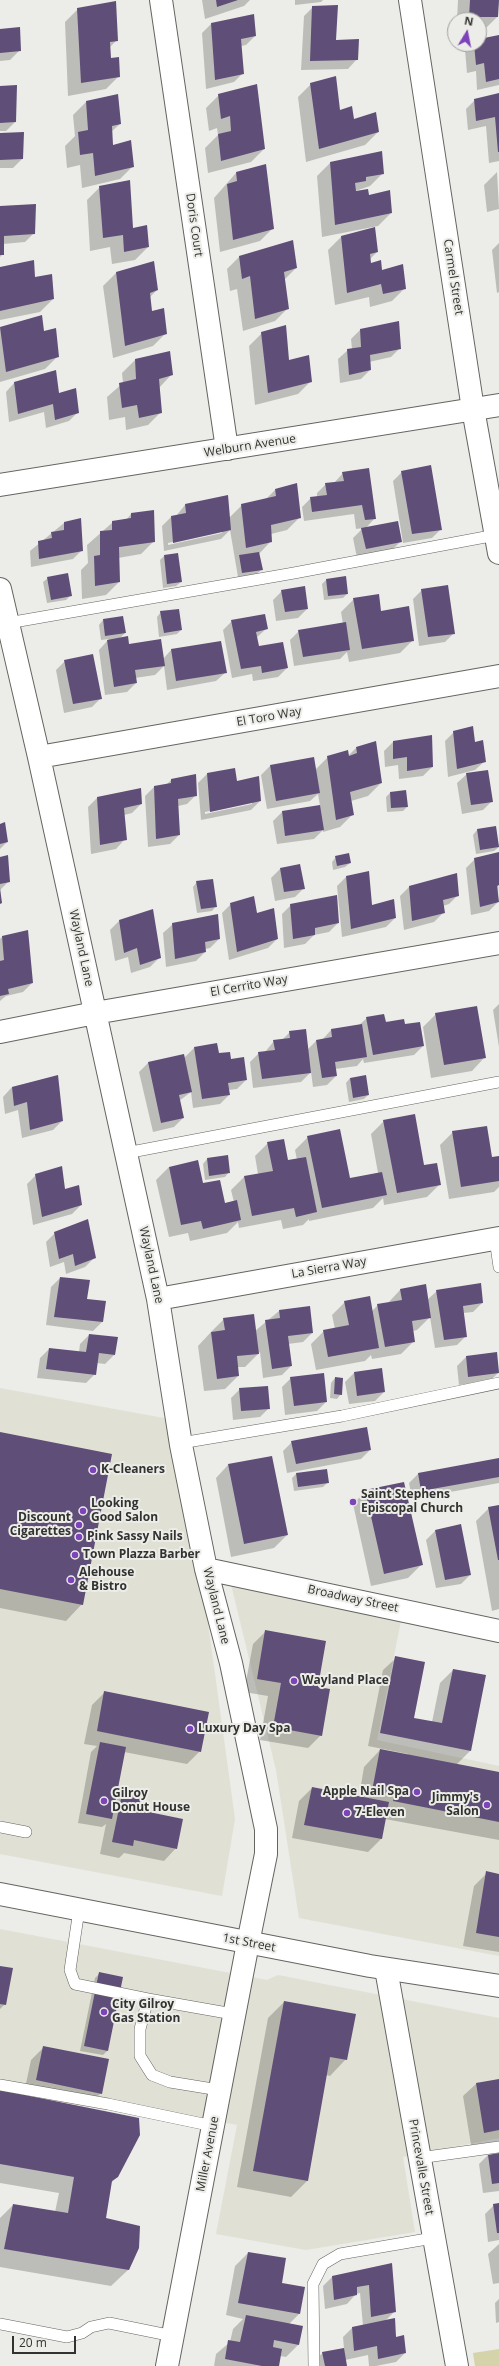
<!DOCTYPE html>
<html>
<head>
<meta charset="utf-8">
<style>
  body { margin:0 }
  #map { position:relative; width:499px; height:2366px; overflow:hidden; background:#ecece8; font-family:"Open Sans",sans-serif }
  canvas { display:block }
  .north { position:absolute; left:447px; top:12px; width:40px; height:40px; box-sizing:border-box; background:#ecece8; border:1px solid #a2a29e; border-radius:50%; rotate:10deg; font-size:11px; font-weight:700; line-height:16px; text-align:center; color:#323230 }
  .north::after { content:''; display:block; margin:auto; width:14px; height:18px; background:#7d44ba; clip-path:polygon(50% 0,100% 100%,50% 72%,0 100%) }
  .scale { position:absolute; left:12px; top:2336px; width:64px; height:18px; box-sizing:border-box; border:2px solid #323230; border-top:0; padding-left:5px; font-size:12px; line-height:14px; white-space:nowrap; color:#323230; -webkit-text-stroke:3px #ecece8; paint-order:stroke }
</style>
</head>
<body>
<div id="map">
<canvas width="499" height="2366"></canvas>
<div class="north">N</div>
<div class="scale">20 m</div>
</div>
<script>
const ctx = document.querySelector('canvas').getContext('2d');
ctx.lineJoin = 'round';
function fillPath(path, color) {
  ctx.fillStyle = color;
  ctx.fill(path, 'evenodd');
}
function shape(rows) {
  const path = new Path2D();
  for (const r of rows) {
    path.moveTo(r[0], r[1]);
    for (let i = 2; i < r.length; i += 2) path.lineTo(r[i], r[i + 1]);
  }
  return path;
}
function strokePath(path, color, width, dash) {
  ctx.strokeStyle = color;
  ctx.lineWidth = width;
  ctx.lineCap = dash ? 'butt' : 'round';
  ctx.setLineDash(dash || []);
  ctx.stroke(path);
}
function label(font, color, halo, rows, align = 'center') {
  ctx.font = font + ' "Open Sans",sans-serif';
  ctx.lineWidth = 4;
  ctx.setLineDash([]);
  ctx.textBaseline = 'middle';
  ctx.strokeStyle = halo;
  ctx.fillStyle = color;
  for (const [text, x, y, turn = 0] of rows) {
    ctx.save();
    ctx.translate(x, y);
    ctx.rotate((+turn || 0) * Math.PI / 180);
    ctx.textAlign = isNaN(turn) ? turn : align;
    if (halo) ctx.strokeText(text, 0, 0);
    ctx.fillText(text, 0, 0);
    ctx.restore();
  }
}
fillPath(shape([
  [0,1388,180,1421,235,1819,222,1896,0,1854],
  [230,1580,403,1611,377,1740,499,1766,499,1956,299,1918,276,1770],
  [0,1929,267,1980,278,1975,499,2018,499,2138,403,2157,415,2232,306,2250,216,2234,237,2125,0,2079]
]), '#e0e0d4');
fillPath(shape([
  [499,2349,499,2366,475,2366,473,2353]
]), '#d5d3aa');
fillPath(shape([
  [202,0,250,0,244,6,205,19],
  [295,0,323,0,321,2,295,5],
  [458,0,499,0,497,17,484,30,479,30,479,20,457,20],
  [313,7,335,41,357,59,348,69,301,70,304,16],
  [78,9,117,40,109,48,110,59,119,76,106,89,68,96,65,22],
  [253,15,255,36,246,45,241,46,243,73,234,82,206,89,202,33,211,24],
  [0,30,20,50,10,60,0,61],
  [499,36,499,85,477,90,476,71,467,73,465,50,472,44,479,44,479,40],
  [311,84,339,111,378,132,365,145,306,162,298,97],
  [0,87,15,122,6,131,0,131],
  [219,95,264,149,251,162,208,173,205,148,218,135,217,128,209,131,206,108],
  [499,98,499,161,489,163,486,126,468,130,466,109,475,100],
  [86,102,120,124,111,132,112,146,133,166,120,179,82,188,80,165,67,168,65,146,75,136,73,115],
  [0,134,22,159,13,168,0,168],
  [381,152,383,173,370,186,355,191,368,196,391,213,378,226,322,237,317,176,330,163],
  [497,172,499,209,487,212,484,185],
  [236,173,273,228,260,241,220,252,214,198],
  [100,187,148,247,135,260,112,264,110,247,90,251,87,200],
  [0,207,34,233,25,242,3,244,3,254,0,257],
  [341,237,377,252,370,259,370,264,405,288,392,301,370,307,369,297,335,305,328,250],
  [499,243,499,292,497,293,492,250],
  [240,256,296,268,284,280,288,308,275,321,243,331,237,289,230,291,227,269],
  [153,262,157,290,149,298,151,313,166,333,153,346,113,358,103,286,116,273],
  [0,268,34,279,53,299,40,312,0,320],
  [0,328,43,333,58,356,45,369,0,382],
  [360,330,400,348,391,357,369,362,370,370,361,379,340,383,338,359,348,350,352,349,351,339],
  [262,333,288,361,311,381,298,394,255,405,249,346],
  [135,360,171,375,159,388,161,412,148,425,126,430,125,417,109,420,107,397,123,383,122,373],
  [15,382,78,412,69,421,46,428,44,412,9,422,6,392],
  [402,472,441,529,432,538,403,543,393,481],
  [343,473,375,518,365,529,401,541,392,550,357,558,353,538,363,528,356,529,354,514,304,521,302,507,311,498,317,497,317,493,326,484,334,483],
  [275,490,300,517,287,530,271,534,271,541,259,554,262,569,257,574,238,577,230,530,221,539,164,551,162,526,171,517,176,516,185,505,229,518,242,505,265,500],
  [222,531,222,533,168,545,168,543],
  [131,514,154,541,141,554,118,558,119,582,106,595,82,599,81,570,88,563,87,545,113,522,126,520],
  [64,523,82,550,73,559,31,567,30,551],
  [164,556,181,582,176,586,163,588,160,560],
  [48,578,71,595,66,600,47,603,43,582],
  [345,578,347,594,343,598,324,600,322,584,326,580],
  [422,590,454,633,445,642,419,646,413,599],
  [282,591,307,609,298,618,276,621,273,600],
  [354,599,381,612,413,640,400,653,349,662,347,652,340,659,294,666,290,640,299,631,343,624,341,612],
  [161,612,181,630,177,634,159,637,157,617],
  [103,620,125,633,119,639,128,645,163,659,171,650,226,672,216,681,167,690,164,666,155,675,135,678,136,683,127,692,105,695,99,650,109,639,101,640,99,625],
  [232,621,266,629,256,638,258,647,287,668,278,677,253,681,252,674,232,678,223,630],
  [65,661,101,698,92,707,64,713,56,670],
  [454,732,485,761,475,770,448,777,445,741],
  [393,742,432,767,423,776,399,779,398,765,385,767,384,751],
  [356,748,381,783,368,796,351,801,353,814,340,827,323,832,323,830,314,839,277,844,273,821,282,812,320,806,318,794,310,801,267,809,261,775,270,766,315,770,328,757,348,756],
  [207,774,236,782,260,801,251,810,201,820,198,783],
  [252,802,252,804,205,814,205,812],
  [467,774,492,801,483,810,462,814,457,783],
  [171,780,196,795,187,804,178,806,179,835,170,844,148,847,145,796,154,787,166,785],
  [140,789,141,804,132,813,124,815,125,839,116,849,91,854,88,807,97,798],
  [406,792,407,807,403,811,387,812,386,797,390,793],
  [0,825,7,842,0,849],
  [495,827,499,847,494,851,476,854,473,835,477,830],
  [499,853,498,902,489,911,471,915,466,868,475,859],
  [336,857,350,863,345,867,333,870,332,862],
  [0,858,9,881,0,890,0,904],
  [280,869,304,888,295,897,275,901,271,878],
  [456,875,458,895,449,904,443,906,443,913,434,922,404,930,400,896,409,887],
  [346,877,371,906,395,918,386,927,342,937,337,886],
  [197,882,216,906,212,911,197,913,193,887],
  [231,904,256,914,277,939,268,948,229,960,222,913],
  [291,905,338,923,329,932,314,935,305,944,284,948,282,914],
  [119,921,159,958,150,967,131,973,128,957,115,961,110,930],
  [173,924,219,939,210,948,205,949,205,952,196,961,166,967,163,933],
  [2,937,32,983,23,992,6,996,0,1001,0,939],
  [499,1004,499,1047,493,1010],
  [436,1014,484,1058,472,1071,431,1078,423,1027],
  [367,1018,404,1025,423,1046,414,1055,364,1063,363,1059,357,1066,335,1069,336,1076,327,1085,313,1087,311,1072,301,1082,253,1088,250,1062,259,1053,265,1052,274,1041,282,1040,290,1032,307,1050,316,1041,322,1040,331,1030,359,1025],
  [194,1048,230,1060,246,1080,237,1089,228,1090,229,1095,220,1104,193,1108,191,1092,179,1101,183,1118,174,1127,153,1132,139,1072,148,1063,184,1058],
  [57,1076,62,1121,53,1130,22,1138,18,1110,5,1114,3,1097,12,1087],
  [350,1078,368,1095,364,1099,349,1102,346,1083],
  [384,1121,440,1184,427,1197,384,1205,383,1198,373,1208,309,1221,309,1219,303,1225,283,1229,281,1220,239,1228,238,1222,227,1233,190,1241,188,1233,169,1237,156,1180,169,1167,202,1184,224,1204,234,1202,231,1190,244,1177,258,1174,255,1156,268,1143,287,1162,297,1160,295,1150,308,1137,349,1179,378,1173,371,1134],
  [453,1132,491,1158,499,1157,499,1187,494,1192,449,1199,440,1145],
  [207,1159,229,1172,225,1177,205,1180,203,1164],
  [36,1175,64,1190,81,1205,72,1214,33,1225,27,1184],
  [55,1233,94,1258,85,1267,66,1274,64,1262,50,1267,46,1242],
  [60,1278,86,1300,105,1302,102,1322,93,1331,46,1325,51,1287],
  [400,1290,427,1300,437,1291,482,1303,473,1312,463,1313,466,1336,457,1345,435,1348,430,1317,417,1330,413,1331,414,1341,401,1354,372,1359,371,1355,365,1361,316,1370,311,1344,324,1331,335,1329,332,1315,345,1302,372,1311,378,1305,388,1303],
  [279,1311,312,1333,303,1342,288,1344,291,1366,282,1375,263,1378,260,1352,245,1367,237,1367,238,1376,225,1389,204,1391,198,1346,211,1332,224,1319,255,1331],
  [89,1335,114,1355,105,1364,97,1363,95,1374,86,1383,37,1378,40,1358,49,1349,79,1352,80,1344],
  [496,1353,499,1372,490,1381,459,1385,457,1366,466,1357],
  [354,1373,384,1392,375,1401,349,1404,345,1382],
  [291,1378,326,1402,317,1411,285,1415,282,1387],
  [335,1378,341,1394,337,1399,330,1398,331,1383],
  [240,1389,269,1408,260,1417,233,1420,231,1398],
  [0,1433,82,1604,66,1621,0,1608],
  [292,1442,370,1450,361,1459,287,1473,283,1451],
  [499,1459,499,1483,412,1499,409,1483,418,1474],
  [228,1465,287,1535,274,1548,231,1557,216,1478],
  [296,1474,328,1482,323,1487,294,1491,292,1478],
  [366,1491,421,1565,408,1578,371,1586,353,1504],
  [499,1506,499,1609,492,1611,476,1521,489,1508],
  [460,1526,470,1575,461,1584,436,1588,426,1540,435,1531],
  [266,1631,317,1688,321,1735,308,1748,260,1740,268,1696,244,1692,253,1644],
  [396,1658,413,1719,432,1722,440,1683,453,1670,470,1751,456,1765,499,1773,499,1840,385,1819,381,1839,368,1852,292,1838,299,1801,312,1788,359,1797,364,1767,380,1750,408,1756,408,1754,368,1746,383,1670],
  [105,1692,200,1751,187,1764,124,1752,114,1802,122,1795,176,1848,164,1861,124,1853,119,1858,100,1854,106,1824,102,1827,78,1823,91,1752,97,1746,84,1744,92,1705],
  [487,1873,499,1875,499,1952,463,1946,474,1886],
  [0,1967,5,2004,0,2009],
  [99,1974,122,1978,107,2051,103,2055,80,2051,95,1978],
  [284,2002,346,2059,330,2076,326,2075,307,2181,291,2197,237,2187,268,2018],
  [44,2047,101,2093,88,2106,24,2093,31,2060],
  [499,2080,499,2141,471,2145,463,2096,476,2084],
  [0,2092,117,2177,111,2183,105,2219,138,2247,128,2270,111,2286,0,2267,0,2218,13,2205,55,2212,59,2193,0,2183],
  [499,2154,499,2191,483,2193,479,2164,488,2155],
  [499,2204,499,2240,488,2242,485,2214,494,2205],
  [499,2244,499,2283,493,2284,488,2254],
  [248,2253,281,2284,299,2314,289,2324,299,2344,286,2357,280,2356,278,2366,214,2366,216,2354,230,2342,233,2329,243,2319,226,2315,235,2266],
  [391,2264,395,2311,385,2321,405,2353,396,2362,376,2366,369,2366,368,2355,345,2360,346,2366,320,2366,318,2357,323,2353,344,2349,343,2337,352,2328,363,2326,360,2293,356,2294,347,2304,325,2309,323,2286,332,2277],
  [499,2299,499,2322,496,2323,495,2303]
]), '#0003');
fillPath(shape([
  [216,0,238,0,217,7],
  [470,0,499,0,498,17,469,17],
  [116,1,118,41,110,42,111,58,119,57,120,77,81,83,77,8],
  [338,5,336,40,359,39,358,60,310,61,312,6],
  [254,14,256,36,241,39,244,74,215,80,211,23],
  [20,27,21,51,0,53,0,29],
  [499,35,499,79,486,82,484,63,476,65,474,44,479,44,479,39],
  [336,76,340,110,352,106,354,119,376,112,379,132,319,149,310,83],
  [257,84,265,149,221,161,218,134,231,131,230,116,221,119,218,94],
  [17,85,16,122,0,123,0,86],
  [499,93,499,152,498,152,495,117,476,121,474,99],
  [118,94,121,124,112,126,113,145,131,140,134,167,95,176,93,153,80,155,78,132,88,130,86,101],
  [24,132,23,159,0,160,0,133],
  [382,151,384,174,366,177,366,181,355,183,356,191,368,189,369,195,390,190,392,213,335,225,330,162],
  [266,164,274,229,233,240,227,184,237,181,236,172],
  [130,180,133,228,147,225,149,247,124,252,123,235,103,238,99,186],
  [36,204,35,234,4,236,4,255,0,255,0,206],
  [375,227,378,252,370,254,371,263,381,260,382,270,403,264,406,289,383,294,381,284,347,293,341,236],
  [293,240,297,268,284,272,289,309,255,319,250,276,242,279,239,256],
  [34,260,35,277,52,274,54,299,0,311,0,267],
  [154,261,158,290,150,293,152,311,164,308,167,334,125,346,116,272],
  [42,315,44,331,56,328,59,357,6,372,0,327],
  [399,321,401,349,370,355,371,370,349,375,347,349,361,347,360,329],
  [286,325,289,360,309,355,312,382,268,393,261,332],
  [170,351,173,375,159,379,162,413,139,418,137,405,122,408,119,383,136,379,135,359],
  [56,370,59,393,76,388,79,413,55,420,53,404,18,414,14,382],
  [431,465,442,530,412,534,401,471],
  [369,468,376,519,365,520,362,505,312,512,310,497,327,495,325,483,344,481,342,472],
  [297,483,301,518,271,525,272,542,246,548,241,504,276,496,275,489],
  [228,495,231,530,173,543,171,516,186,513,185,504],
  [154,510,155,542,119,547,120,582,95,586,94,556,100,555,100,531,112,530,112,521,131,518,131,513],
  [81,518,83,551,39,559,38,541,52,538,51,532,64,530,64,522],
  [398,521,402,542,366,549,361,528],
  [259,552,263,570,242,573,239,555],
  [178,553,182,582,167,584,164,555],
  [68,573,72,596,51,600,47,577],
  [346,576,348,594,328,596,326,579],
  [448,585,455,634,428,637,421,589],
  [305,586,308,609,285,612,281,590],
  [379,594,381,611,409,606,414,641,362,649,353,598],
  [179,609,182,630,164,633,160,611],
  [265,614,268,629,256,632,259,646,283,642,288,668,262,673,261,666,241,669,231,620],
  [123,616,126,633,105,636,103,619],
  [346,622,350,650,303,657,298,630],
  [128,636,129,644,161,639,165,666,135,670,137,683,114,687,107,640],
  [221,641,227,673,176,681,171,649],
  [93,654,102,699,73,704,64,660],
  [473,726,475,742,483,740,486,762,457,769,453,731],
  [432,735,433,767,407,771,407,757,393,759,393,741],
  [376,741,382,783,350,792,354,815,336,820,327,756,348,750,349,756,357,753,356,747],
  [314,757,320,793,276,801,270,765],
  [235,768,237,781,259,776,261,801,210,812,207,773],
  [488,770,493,802,471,805,466,773],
  [196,774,197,796,178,799,180,835,156,839,154,786,171,783,171,779],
  [141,788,142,804,124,808,127,840,100,845,97,797],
  [406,790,408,807,391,808,390,792],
  [320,805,324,830,285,836,282,811],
  [5,822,8,842,0,844,0,824],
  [496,826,499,847,480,850,477,829],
  [499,852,499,885,497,886,499,902,480,907,474,858],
  [349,853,351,863,337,866,335,856],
  [8,855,10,882,0,884,0,857],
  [300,864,305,889,284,892,280,868],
  [369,871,372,905,394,899,396,918,351,929,346,876],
  [457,873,459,896,443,900,445,913,412,921,409,886],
  [213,879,217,907,201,909,196,881],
  [0,888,2,903,0,904],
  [337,895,339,923,315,928,315,935,293,939,290,904],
  [254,896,257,913,274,908,278,939,237,952,230,903],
  [153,909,161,958,140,965,137,948,124,953,119,920],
  [218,914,220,939,205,942,206,952,175,959,172,923],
  [28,930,33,983,8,989,9,994,0,996,0,961,4,960,2,936],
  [477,1006,486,1058,444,1065,435,1013],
  [384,1014,386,1022,404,1019,405,1024,420,1022,424,1046,373,1055,366,1017],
  [362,1024,367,1057,335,1062,337,1076,322,1078,316,1040,332,1037,331,1029],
  [306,1029,311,1073,262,1079,258,1052,275,1050,273,1040,290,1038,289,1031],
  [217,1043,219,1053,230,1052,231,1059,244,1057,247,1080,228,1083,230,1095,202,1099,194,1047],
  [184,1054,192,1092,179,1095,184,1118,161,1123,148,1062],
  [58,1075,63,1121,30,1130,27,1102,14,1106,12,1087],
  [366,1075,369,1095,353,1098,350,1078],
  [415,1114,424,1165,437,1163,441,1185,397,1193,383,1120],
  [487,1126,492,1157,499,1156,499,1181,461,1187,452,1131],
  [340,1129,350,1178,382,1172,387,1195,322,1208,307,1136],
  [284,1139,288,1160,306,1157,317,1212,296,1217,294,1208,252,1216,244,1176,273,1171,267,1142],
  [228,1155,230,1173,209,1176,207,1158],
  [198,1160,203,1183,220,1180,225,1203,237,1200,241,1220,203,1229,201,1221,181,1225,169,1167],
  [62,1166,65,1189,79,1185,82,1205,42,1217,35,1174],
  [88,1219,96,1258,75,1266,73,1254,59,1259,54,1232],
  [60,1277,90,1280,87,1299,106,1301,103,1322,54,1317],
  [481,1283,483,1303,463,1306,467,1337,444,1340,436,1290],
  [426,1284,431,1318,412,1321,415,1342,385,1347,377,1304,402,1300,400,1289],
  [370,1296,379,1348,328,1357,323,1330,349,1325,344,1301],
  [310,1306,313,1333,288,1336,292,1366,272,1369,265,1320,280,1318,279,1310],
  [254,1314,259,1354,237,1356,239,1376,217,1379,211,1332,225,1330,223,1318],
  [89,1334,118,1337,115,1355,99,1353,96,1375,46,1369,49,1348,86,1352],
  [497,1352,499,1373,468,1377,466,1356],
  [382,1368,385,1392,357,1396,354,1372],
  [324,1373,327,1402,294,1406,290,1377],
  [335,1377,343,1378,342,1395,334,1394],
  [268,1386,270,1409,241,1411,239,1388],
  [367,1427,371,1450,296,1464,291,1441],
  [0,1432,112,1454,83,1605,0,1589],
  [272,1456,288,1535,244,1544,228,1464],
  [499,1458,499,1477,421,1491,418,1473],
  [327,1469,329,1483,298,1487,296,1473],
  [404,1482,423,1565,384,1574,365,1490],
  [499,1505,499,1560,498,1560,488,1507],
  [461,1524,471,1575,445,1580,435,1530],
  [265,1630,326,1641,318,1687,330,1689,322,1736,273,1727,281,1683,257,1679],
  [395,1656,425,1662,414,1718,442,1723,453,1669,486,1675,471,1751,380,1733],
  [104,1691,209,1712,201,1752,97,1731],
  [100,1742,126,1747,112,1819,86,1814],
  [380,1749,499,1772,499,1822,393,1801,394,1795,372,1791],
  [312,1787,389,1802,382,1839,304,1825],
  [122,1794,141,1797,139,1810,183,1819,177,1849,134,1840,133,1846,112,1842],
  [486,1871,499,1874,499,1937,476,1933],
  [0,1966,13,1968,6,2005,0,2004],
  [99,1972,123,1977,108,2051,84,2046],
  [284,2001,356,2014,347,2060,330,2057,308,2181,253,2171],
  [43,2046,109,2059,102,2094,36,2080],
  [499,2079,499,2130,484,2133,476,2083],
  [0,2090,139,2118,140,2135,118,2177,112,2181,106,2218,140,2226,139,2248,129,2270,4,2249,13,2204,68,2213,74,2177,0,2164],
  [499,2153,499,2183,492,2184,488,2155],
  [499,2203,499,2233,497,2233,493,2204],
  [248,2252,286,2258,282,2283,305,2287,300,2314,238,2303],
  [392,2263,396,2312,371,2317,369,2285,357,2287,357,2295,334,2300,332,2276],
  [246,2315,303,2326,299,2345,274,2340,273,2347,282,2349,279,2366,262,2366,225,2359,228,2340,240,2342],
  [395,2318,396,2337,404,2335,406,2353,378,2359,377,2346,354,2351,352,2327],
  [344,2348,347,2366,325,2366,322,2352]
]), '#5f4e77');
const lane = shape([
  [8,623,294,573,496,535],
  [126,1153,499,1082],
  [495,1239,499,1267],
  [181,1443,342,1416,499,1383],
  [0,1827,26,1832],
  [79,1910,70,1970,75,1984,148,1999],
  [0,2085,108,2104,213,2126],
  [219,2090,170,2082,152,2075,140,2056,140,2029,148,1999,233,2014],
  [419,2158,499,2147],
  [0,2324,67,2337,82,2333,91,2327,109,2323,173,2336],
  [314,2366,313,2284,323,2264,340,2254,433,2238]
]);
const street = shape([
  [161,0,227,449],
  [410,0,473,409,499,553],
  [0,589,39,757,158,1299,181,1445,206,1569,231,1663,266,1829,266,1854,248,1943],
  [39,757,499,676],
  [0,1032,95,1013,499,943],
  [158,1299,499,1238],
  [206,1569,499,1631]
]);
const secondary = shape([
  [0,485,499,405],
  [386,1969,457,2366],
  [167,2366,248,1943]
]);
const primary = shape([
  [0,1894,370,1966,499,1986]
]);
strokePath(lane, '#646460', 12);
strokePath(street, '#646460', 24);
strokePath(secondary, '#646460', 24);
strokePath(primary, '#646460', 24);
strokePath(lane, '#fff', 11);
strokePath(street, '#fff', 22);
strokePath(secondary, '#fff', 22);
strokePath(primary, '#fff', 22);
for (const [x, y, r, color] of [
  [93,1470,4,"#7d44ba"],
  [353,1502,4,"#7d44ba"],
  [83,1511,4,"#7d44ba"],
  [79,1525,4,"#7d44ba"],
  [79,1537,4,"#7d44ba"],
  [75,1555,4,"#7d44ba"],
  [71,1580,4,"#7d44ba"],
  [294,1681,4,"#7d44ba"],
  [190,1729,4,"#7d44ba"],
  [417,1792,4,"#7d44ba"],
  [104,1801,4,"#7d44ba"],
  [487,1805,4,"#7d44ba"],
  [347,1813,4,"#7d44ba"],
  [104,2012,4,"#7d44ba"]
]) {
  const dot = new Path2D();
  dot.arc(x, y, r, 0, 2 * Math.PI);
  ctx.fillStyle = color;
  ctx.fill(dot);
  strokePath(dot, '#ecece8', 1.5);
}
label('12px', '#323230', '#ecece8', [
  ["Doris Court",194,225,82],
  ["Carmel Street",453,277,81],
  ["Welburn Avenue",250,446,-9],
  ["El Toro Way",269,717,-10],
  ["Wayland Lane",81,948,78],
  ["El Cerrito Way",249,986,-10],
  ["Wayland Lane",151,1265,78],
  ["La Sierra Way",329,1268,-10],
  ["Broadway Street",353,1599,12],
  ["Wayland Lane",216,1606,76],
  ["1st Street",249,1943,11],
  ["Miller Avenue",208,2154,-79],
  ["Princevalle Street",421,2167,80]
]);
label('bold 12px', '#323230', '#ecece8', [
  ["K-Cleaners",101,1470],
  ["Saint Stephens",361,1495],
  ["Episcopal Church",361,1509],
  ["Looking",91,1504],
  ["Good Salon",91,1518],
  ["Discount",71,1518,"right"],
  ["Cigarettes",71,1532,"right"],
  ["Pink Sassy Nails",87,1537],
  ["Town Plazza Barber",83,1555],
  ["Alehouse",79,1573],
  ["& Bistro",79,1587],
  ["Wayland Place",302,1681],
  ["Luxury Day Spa",198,1729],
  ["Apple Nail Spa",409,1792,"right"],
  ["Gilroy",112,1794],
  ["Donut House",112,1808],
  ["Jimmy's",479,1798,"right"],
  ["Salon",479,1812,"right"],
  ["7-Eleven",355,1813],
  ["City Gilroy",112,2005],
  ["Gas Station",112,2019]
], 'left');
</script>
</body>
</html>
